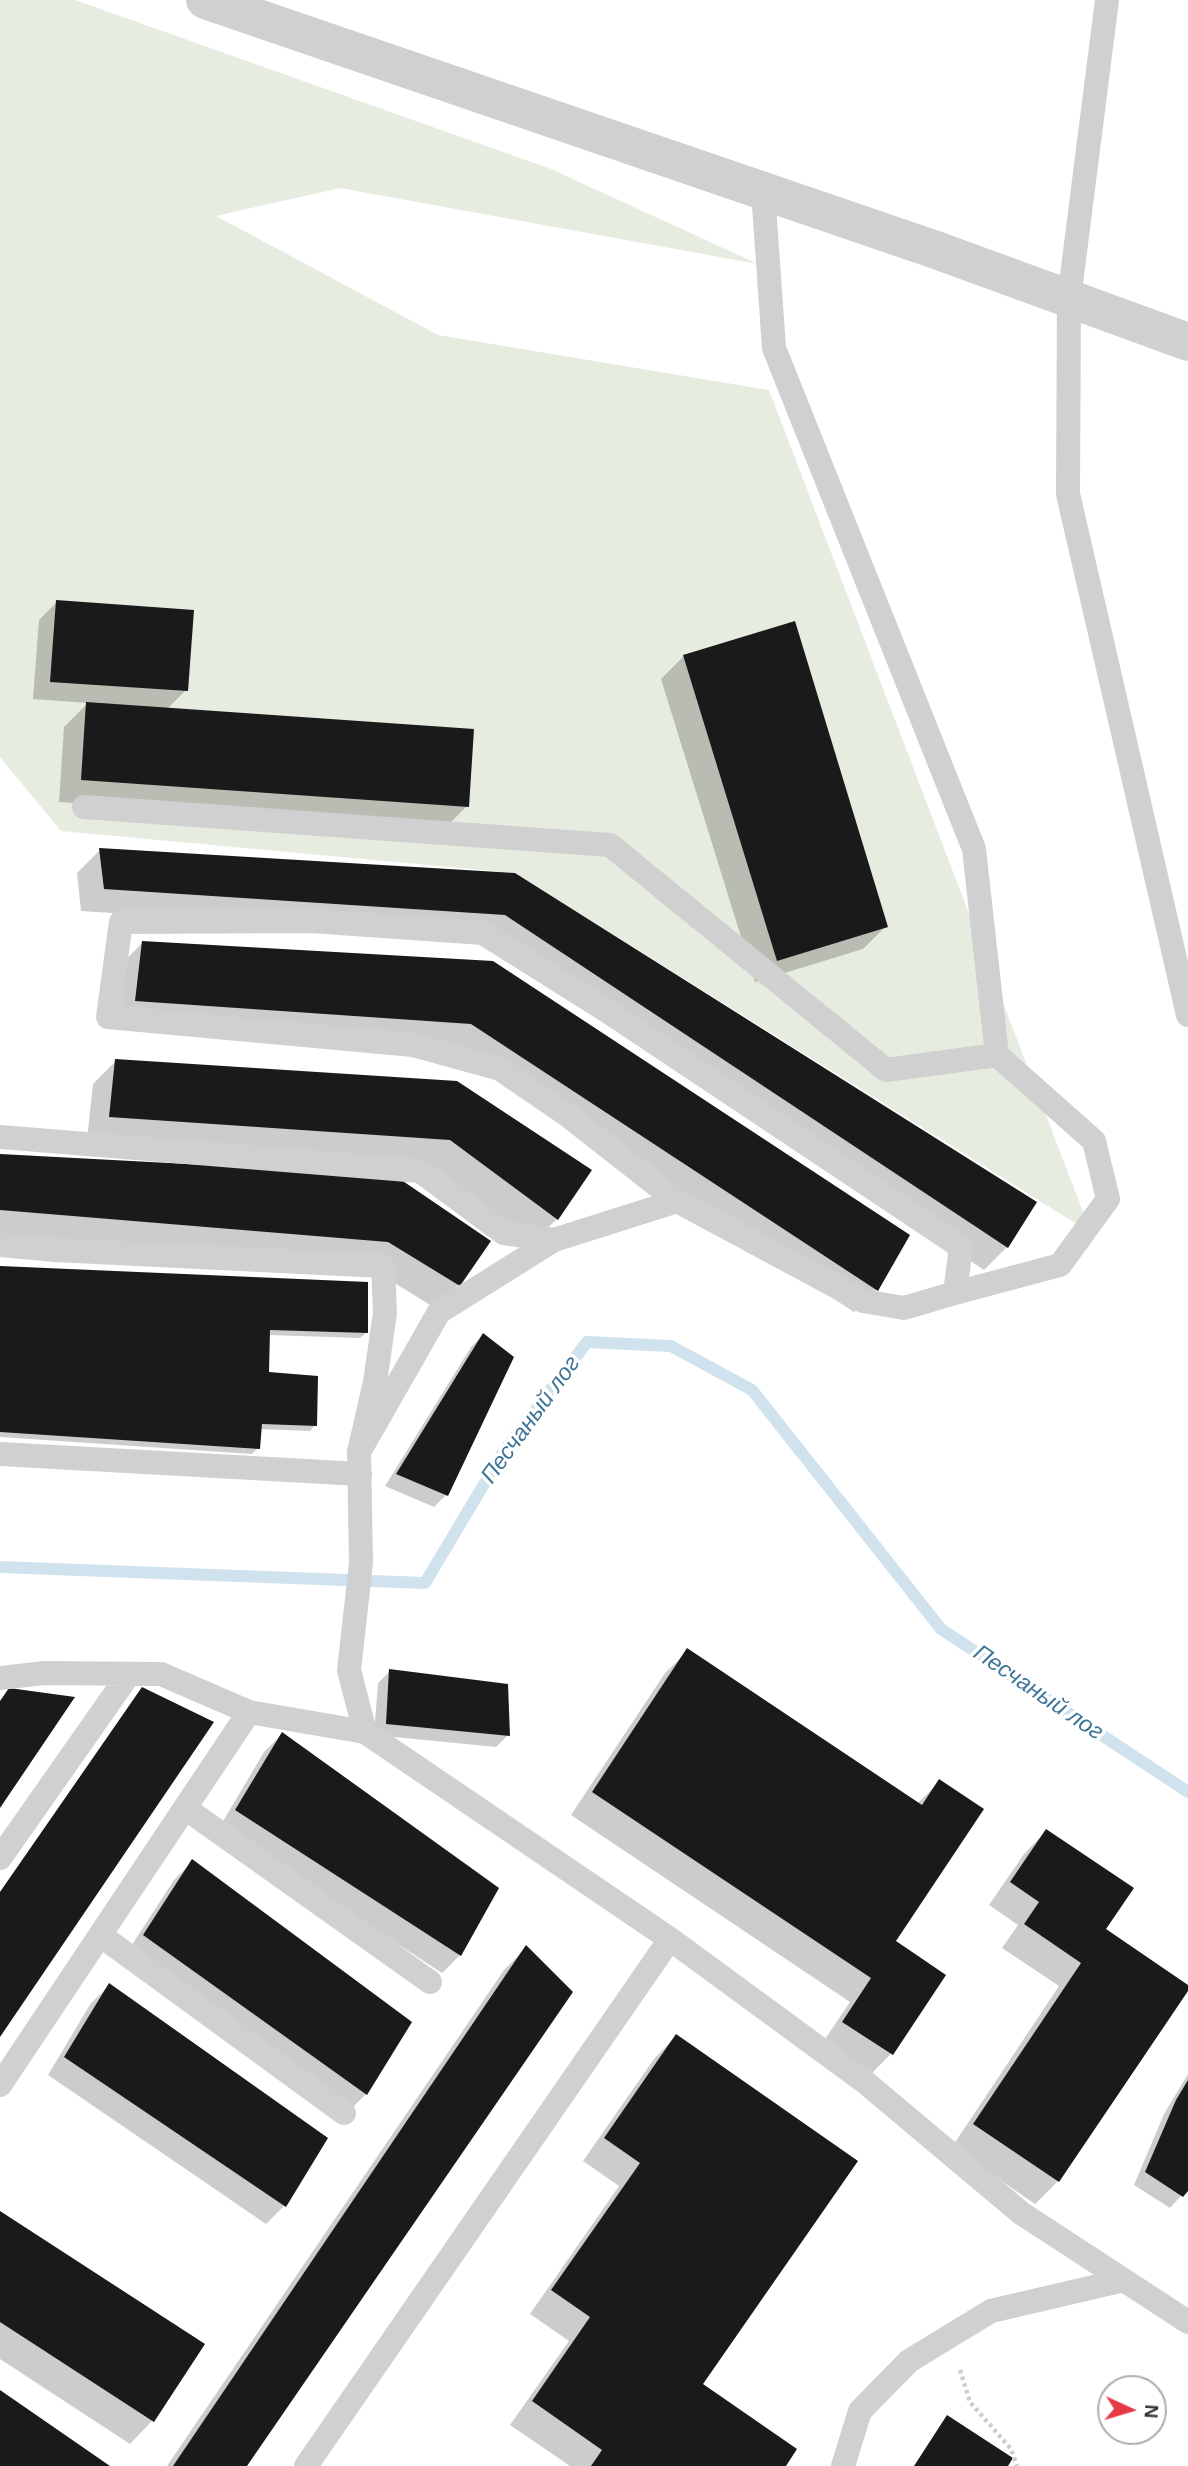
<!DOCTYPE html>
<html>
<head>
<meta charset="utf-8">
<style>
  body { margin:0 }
  #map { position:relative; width:1188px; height:2466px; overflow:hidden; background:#fff; font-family:Arial,sans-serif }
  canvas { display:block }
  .north { position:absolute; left:1097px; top:2375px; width:70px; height:70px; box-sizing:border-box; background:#fff; border:2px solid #adadad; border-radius:50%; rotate:94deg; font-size:19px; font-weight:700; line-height:28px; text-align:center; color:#333 }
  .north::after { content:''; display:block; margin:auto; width:24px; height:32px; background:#e63946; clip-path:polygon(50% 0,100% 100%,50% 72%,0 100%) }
</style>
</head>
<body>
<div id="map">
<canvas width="1188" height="2466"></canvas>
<div class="north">N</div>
</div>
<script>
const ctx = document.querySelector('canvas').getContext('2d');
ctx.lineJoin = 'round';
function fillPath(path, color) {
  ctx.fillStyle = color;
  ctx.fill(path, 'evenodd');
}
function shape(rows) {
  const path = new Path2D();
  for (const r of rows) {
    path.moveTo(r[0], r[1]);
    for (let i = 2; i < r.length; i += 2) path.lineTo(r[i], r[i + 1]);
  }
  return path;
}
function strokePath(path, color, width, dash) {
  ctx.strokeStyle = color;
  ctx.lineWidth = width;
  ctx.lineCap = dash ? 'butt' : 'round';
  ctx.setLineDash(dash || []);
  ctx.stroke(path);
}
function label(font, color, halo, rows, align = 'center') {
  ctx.font = font + ' Arial,sans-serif';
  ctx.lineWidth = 7;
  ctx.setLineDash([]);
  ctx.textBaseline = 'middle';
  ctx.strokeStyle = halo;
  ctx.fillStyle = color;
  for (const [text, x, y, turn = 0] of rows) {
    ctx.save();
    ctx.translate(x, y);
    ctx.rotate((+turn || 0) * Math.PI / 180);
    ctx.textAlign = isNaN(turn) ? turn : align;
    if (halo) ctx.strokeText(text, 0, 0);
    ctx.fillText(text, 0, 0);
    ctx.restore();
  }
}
fillPath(shape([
  [0,0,75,0,551,169,758,264,340,188,216,216,438,335,769,390,1091,1233,515,873,61,831,0,757]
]), '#e6ecdf');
fillPath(shape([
  [57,602,186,690,167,709,467,806,444,829,59,802,64,727,88,703,33,699,39,620],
  [684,656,886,926,863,949,755,982,661,679],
  [100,850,515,874,1007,1247,984,1270,482,937,81,911,77,873],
  [142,943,493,963,877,1289,854,1312,448,1046,113,1023,120,966],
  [116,1061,456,1082,557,1219,534,1241,427,1162,87,1139,93,1084],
  [0,1156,488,1242,458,1285,435,1308,364,1264,0,1234],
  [0,1268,366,1333,360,1338,268,1335,267,1374,315,1425,310,1431,260,1429,258,1448,252,1454,0,1437],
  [483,1335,446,1495,434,1507,385,1486,471,1347],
  [688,1651,917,1804,940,1781,893,1942,891,2054,869,2076,821,2045,850,2002,571,1815,665,1673],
  [390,1671,508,1735,496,1747,374,1735,378,1683],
  [142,1690,0,2034,0,1892],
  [282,1734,497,1889,460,1955,442,1973,219,1828,264,1752],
  [1046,1831,1104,1930,1188,1988,1058,2181,1035,2204,952,2147,1059,1986,1002,1948,1018,1925,989,1905,1024,1854],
  [192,1862,410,2022,366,2094,348,2112,126,1954,174,1880],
  [526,1948,245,2466,167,2466,504,1970],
  [109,1986,325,2139,284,2206,266,2224,48,2075,91,2003],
  [676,2036,701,2384,784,2466,570,2466,510,2425,569,2341,530,2314,619,2186,583,2161,654,2059],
  [1188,2074,1188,2188,1170,2208,1134,2185,1164,2114],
  [0,2213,202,2344,152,2421,130,2444,0,2359]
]), '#0003');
strokePath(shape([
  [0,1567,425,1583,502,1454,587,1342,671,1346,752,1390,941,1629,1188,1792]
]), '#cfe2ee', 12);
fillPath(shape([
  [56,600,194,610,188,691,50,682],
  [795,621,888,927,777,961,683,655],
  [86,702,474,729,469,807,81,780],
  [99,848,515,873,1037,1202,1008,1248,505,915,104,889],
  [142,941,493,961,910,1235,878,1291,471,1024,135,1001],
  [115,1059,457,1081,592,1170,558,1220,450,1140,109,1117],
  [0,1154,394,1175,491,1241,460,1286,388,1242,0,1210],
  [0,1266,368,1282,368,1333,270,1330,269,1372,318,1376,317,1426,262,1424,260,1449,0,1432],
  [483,1333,514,1357,448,1496,396,1474],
  [687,1648,922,1805,939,1779,984,1809,896,1941,946,1975,893,2055,842,2022,871,1978,592,1792],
  [389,1669,508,1684,510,1736,386,1724],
  [142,1687,214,1722,0,2037,0,1892],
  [9,1688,75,1697,0,1808,0,1701],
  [282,1732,499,1888,461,1956,235,1810],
  [1046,1829,1134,1888,1106,1929,1188,1985,1188,1991,1059,2182,973,2124,1081,1963,1024,1924,1039,1902,1010,1882],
  [192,1859,412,2022,367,2095,143,1935],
  [526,1945,573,1992,247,2466,173,2466],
  [109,1983,328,2138,286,2207,64,2057],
  [676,2034,858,2161,703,2384,797,2449,786,2466,591,2466,602,2450,532,2401,590,2317,551,2290,640,2163,604,2138],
  [1188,2080,1188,2191,1183,2197,1145,2172,1176,2100],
  [0,2211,205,2344,154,2422,0,2322],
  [0,2390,110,2466,0,2466],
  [947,2415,1013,2458,1008,2466,914,2466]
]), '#1a1a1a');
strokePath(shape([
  [960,2370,970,2402,1011,2449,1017,2466]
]), '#cdcdcd', 4.5, [3.5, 3.5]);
strokePath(shape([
  [1107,0,1069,299,1068,494,1188,1015],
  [84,807,610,845,886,1070,997,1055,974,849,774,348,763,191],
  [0,1137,420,1171,504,1233,554,1240,439,1312,359,1452],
  [554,1240,677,1201,566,1114,500,1069,413,1045,108,1017,121,922,311,921,483,933,604,1009,961,1247,955,1293,904,1308,863,1301,677,1201],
  [0,1245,55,1250,383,1266,385,1313,375,1382,359,1452,361,1563,349,1670,365,1732],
  [955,1293,1060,1265,1108,1199,1094,1141,997,1055],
  [0,1454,360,1474],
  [0,1678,44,1673,161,1674,249,1712,365,1732,670,1939,865,2082,1021,2213,1188,2322],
  [185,1808,430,1982],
  [0,1858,129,1674],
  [100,1935,344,2113],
  [0,2085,249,1712],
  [306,2466,670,1939],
  [843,2466,860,2411,909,2361,991,2311,1124,2280]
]), '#d0d0d0', 24);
strokePath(shape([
  [205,0,936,250,1188,342]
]), '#d0d0d0', 38);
label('italic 23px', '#3f7597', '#fff', [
  ["Песчаный лог",531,1420,-54],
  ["Песчаный лог",1038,1693,34]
]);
</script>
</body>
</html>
